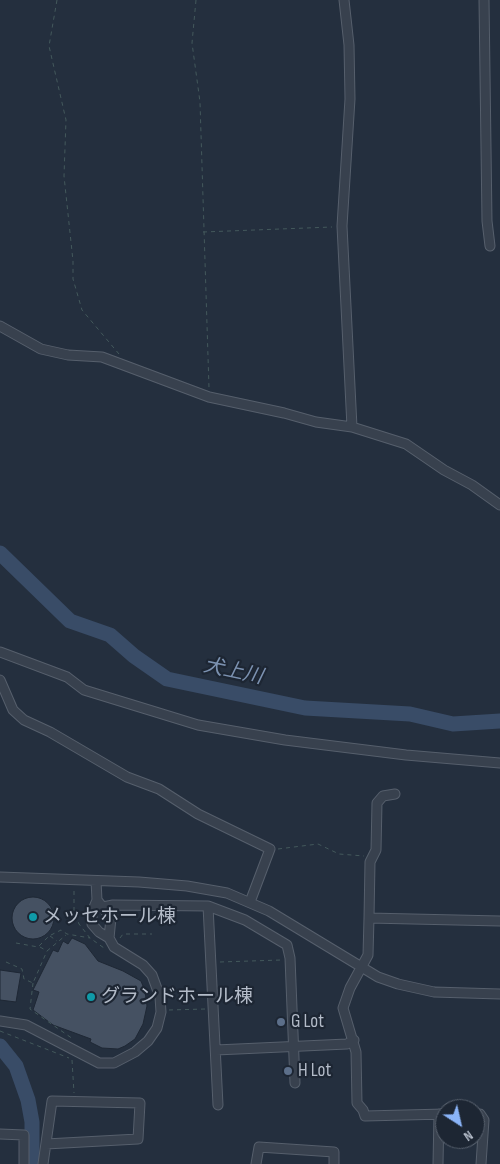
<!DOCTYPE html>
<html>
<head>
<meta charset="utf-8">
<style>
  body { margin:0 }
  #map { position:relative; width:500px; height:1164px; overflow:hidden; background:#242f3e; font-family:"Sofia Sans Condensed",sans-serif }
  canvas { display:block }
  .north { position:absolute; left:435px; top:1099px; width:50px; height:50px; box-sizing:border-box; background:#1d2633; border:1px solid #59626f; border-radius:50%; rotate:145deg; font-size:14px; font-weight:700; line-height:20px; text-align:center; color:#b4bcc9 }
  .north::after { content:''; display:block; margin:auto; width:18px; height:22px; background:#8ab4f8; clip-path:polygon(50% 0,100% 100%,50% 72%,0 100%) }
</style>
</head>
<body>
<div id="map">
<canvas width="500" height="1164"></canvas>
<div class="north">N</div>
</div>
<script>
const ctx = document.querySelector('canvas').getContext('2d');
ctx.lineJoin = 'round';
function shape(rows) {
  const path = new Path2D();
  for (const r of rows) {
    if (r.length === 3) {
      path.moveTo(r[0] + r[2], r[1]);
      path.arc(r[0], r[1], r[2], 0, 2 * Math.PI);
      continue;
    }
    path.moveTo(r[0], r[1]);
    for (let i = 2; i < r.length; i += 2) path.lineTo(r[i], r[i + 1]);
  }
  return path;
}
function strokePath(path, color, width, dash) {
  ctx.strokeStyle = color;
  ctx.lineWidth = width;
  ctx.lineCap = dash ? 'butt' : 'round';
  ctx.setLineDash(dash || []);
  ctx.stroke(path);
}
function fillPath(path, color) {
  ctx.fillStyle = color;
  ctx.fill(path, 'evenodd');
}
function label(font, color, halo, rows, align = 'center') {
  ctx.font = font + ' "Sofia Sans Condensed","Noto Sans JP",sans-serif';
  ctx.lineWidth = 4.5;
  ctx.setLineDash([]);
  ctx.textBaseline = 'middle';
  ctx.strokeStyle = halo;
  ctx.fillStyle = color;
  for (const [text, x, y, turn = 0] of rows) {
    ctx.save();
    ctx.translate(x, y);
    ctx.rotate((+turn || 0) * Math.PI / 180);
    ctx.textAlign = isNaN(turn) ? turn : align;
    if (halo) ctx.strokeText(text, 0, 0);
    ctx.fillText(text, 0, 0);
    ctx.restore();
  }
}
strokePath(shape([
  [0,553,70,621,110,635,134,656,167,679,305,708,410,714,453,724,500,721],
  [0,1046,16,1066,28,1100,32,1122,32,1164]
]), '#394c67', 15);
const building = shape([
  [33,918,21],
  [72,938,85,944,98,961,123,971,141,981,145,991,147,1006,143,1024,135,1039,125,1046,118,1049,102,1048,90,1042,91,1039,53,1025,33,1010,39,992,33,990,53,950,58,952,63,941,68,944,72,938],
  [0,970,21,973,16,1002,0,1000,0,970]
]);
fillPath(building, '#455162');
strokePath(building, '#1f2835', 1);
const minor = shape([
  [344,0,349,45,350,99,342,226,352,427],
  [484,0,487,221,490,246],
  [0,326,41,349,68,355,102,357,209,397,284,413,316,422,352,427,406,444,444,470,472,485,500,505],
  [0,652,67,677,84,690,198,725,285,740,406,755,500,763],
  [0,680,13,710,24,720,50,732,127,777,159,789,198,814,270,849,250,902],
  [395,794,383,796,377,803,376,850,370,862,369,918,500,921],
  [0,877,139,882,187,886,227,893,269,911,378,977,398,984,434,992,500,994],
  [96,881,97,900,92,912,92,924,99,932,109,938,111,918,97,900],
  [208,906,218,1105],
  [103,907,113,905,208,906,245,920,287,945,290,958,295,1083],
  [369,918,368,955,350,988,343,1008,356,1052,357,1103,363,1110,365,1116,445,1114],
  [0,1021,26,1025,99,1063,114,1063,135,1052,148,1041,157,1028,161,1012,160,997,152,975,143,965,114,947,109,938],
  [216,1050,347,1044,354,1040],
  [475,1114,480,1114,484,1120,481,1164],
  [0,1134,24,1135,24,1164],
  [43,1164,52,1101,140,1103,138,1139,46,1144],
  [256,1164,259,1147,334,1152,334,1164],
  [438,1164,439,1114]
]);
strokePath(minor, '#565f6c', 11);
strokePath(shape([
  [57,0,49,46,66,120,64,176,73,261,73,279,82,310,119,354],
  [196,0,192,43,200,102,209,388],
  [203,232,332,227],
  [278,849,318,844,339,854,364,856],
  [74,891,74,910,79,924,90,938,104,948],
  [50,936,57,941],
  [120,938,123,934,152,934],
  [16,943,38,947,49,936,61,930,67,934,90,938],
  [40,947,47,951,66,935],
  [6,962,22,969,24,979,33,983,47,951],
  [220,962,281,960],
  [33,983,30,1009,73,1039],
  [169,1010,205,1009],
  [0,1031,69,1058],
  [72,1060,74,1093]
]), '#44595c', 1, [4, 4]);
strokePath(minor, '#38414e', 9);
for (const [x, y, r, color] of [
  [33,917,5,"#0f9aa8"],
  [91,997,5,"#0f9aa8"],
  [281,1022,5,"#5c6f8a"],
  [288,1071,5,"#5c6f8a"]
]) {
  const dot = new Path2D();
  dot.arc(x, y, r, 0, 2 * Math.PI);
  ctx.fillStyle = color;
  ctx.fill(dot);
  strokePath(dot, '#1d2633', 2);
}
label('19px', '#b4bcc9', '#1d2633', [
  ["メッセホール棟",43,917],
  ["グランドホール棟",101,997],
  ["G Lot",291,1022],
  ["H Lot",298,1071]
], 'left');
label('italic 20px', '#7c92b1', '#1d2633', [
  ["犬上川",233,672,12]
]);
</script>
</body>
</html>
